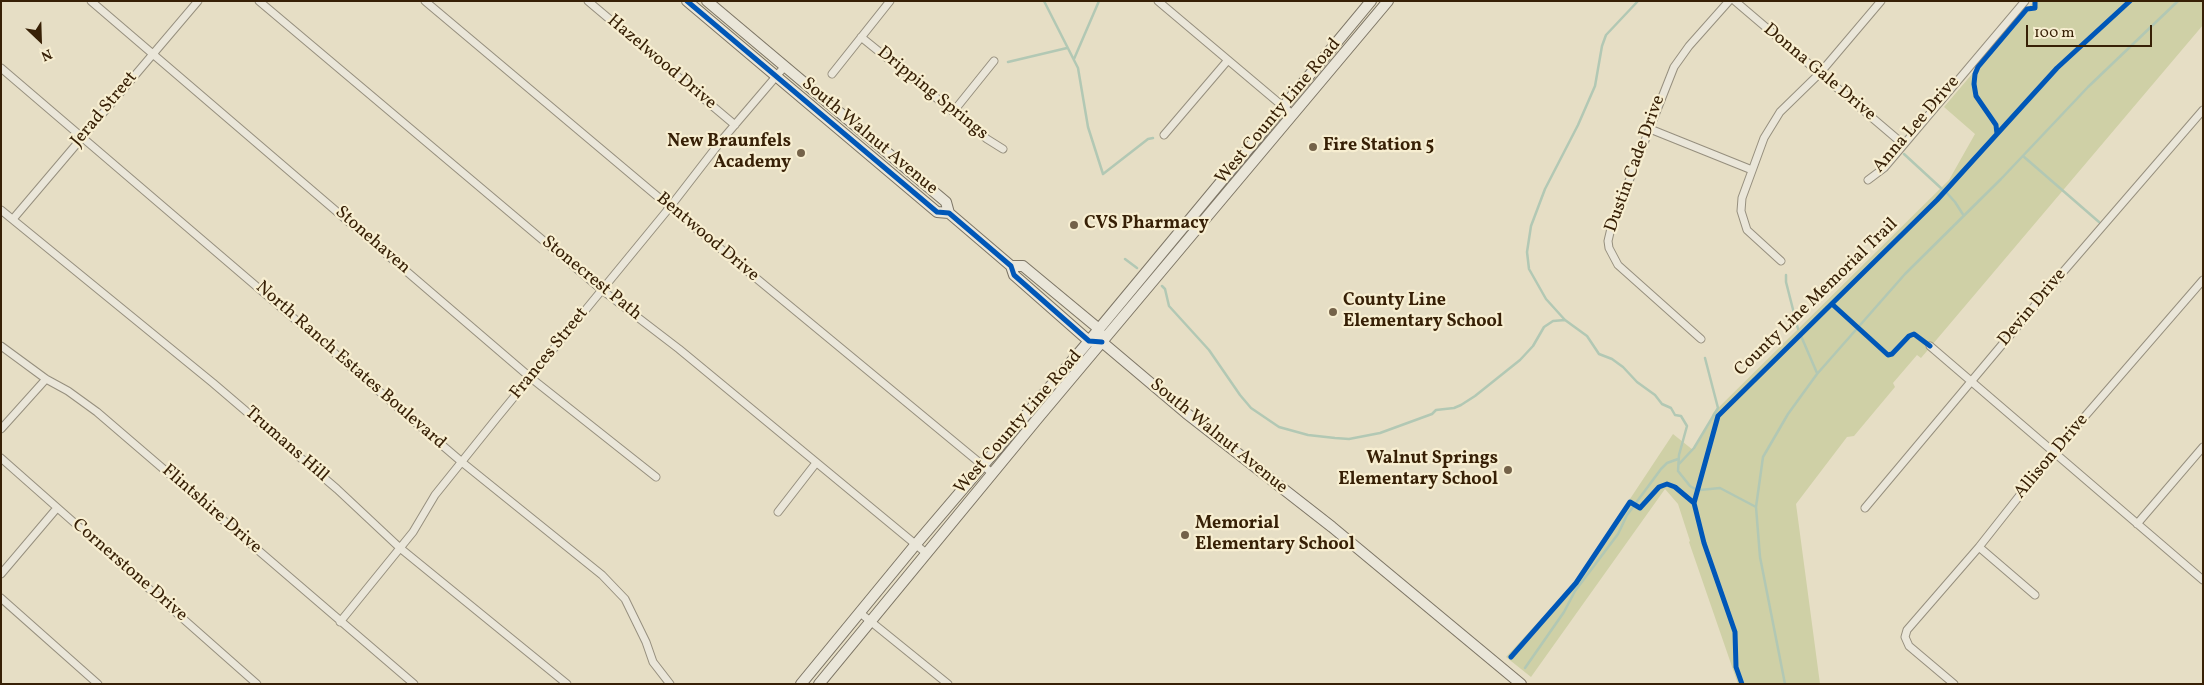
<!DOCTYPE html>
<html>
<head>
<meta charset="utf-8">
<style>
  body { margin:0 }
  #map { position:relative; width:2204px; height:685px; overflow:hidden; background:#e6dec5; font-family:Vollkorn,serif }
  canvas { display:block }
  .frame { position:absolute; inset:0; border:2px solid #372006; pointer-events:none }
  .north { position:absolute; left:15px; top:15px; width:50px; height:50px; -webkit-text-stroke:4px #f7eed1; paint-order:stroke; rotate:156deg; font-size:14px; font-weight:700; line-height:20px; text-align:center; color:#372006 }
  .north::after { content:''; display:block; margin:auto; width:18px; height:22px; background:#372006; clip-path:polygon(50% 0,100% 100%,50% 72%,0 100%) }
  .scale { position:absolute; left:2026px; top:25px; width:126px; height:22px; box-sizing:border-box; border:2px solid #372006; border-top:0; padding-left:6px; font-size:15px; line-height:18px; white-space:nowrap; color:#372006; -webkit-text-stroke:4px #f7eed1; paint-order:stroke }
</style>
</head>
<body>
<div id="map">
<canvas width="2204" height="685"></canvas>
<div class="frame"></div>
<div class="north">N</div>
<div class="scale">100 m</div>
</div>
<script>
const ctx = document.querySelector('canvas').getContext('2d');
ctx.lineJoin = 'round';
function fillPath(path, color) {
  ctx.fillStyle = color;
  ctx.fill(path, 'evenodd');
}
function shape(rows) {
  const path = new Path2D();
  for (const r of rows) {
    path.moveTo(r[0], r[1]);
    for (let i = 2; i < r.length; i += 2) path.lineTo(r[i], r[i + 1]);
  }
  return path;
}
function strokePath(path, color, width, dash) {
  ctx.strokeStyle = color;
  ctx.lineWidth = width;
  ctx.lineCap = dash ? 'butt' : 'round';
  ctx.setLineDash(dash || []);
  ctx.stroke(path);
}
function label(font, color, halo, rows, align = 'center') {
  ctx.font = font + ' Vollkorn,serif';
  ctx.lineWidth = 4.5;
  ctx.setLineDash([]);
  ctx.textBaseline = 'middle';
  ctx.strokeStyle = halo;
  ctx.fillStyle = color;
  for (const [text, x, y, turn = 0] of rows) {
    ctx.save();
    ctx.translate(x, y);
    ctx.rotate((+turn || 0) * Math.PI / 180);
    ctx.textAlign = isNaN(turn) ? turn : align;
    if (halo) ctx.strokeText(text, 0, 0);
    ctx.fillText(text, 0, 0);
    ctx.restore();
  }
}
fillPath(shape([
  [2034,1,2203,1,2203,25,1921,358,1917,355,1893,383,1895,387,1854,436,1847,437,1796,504,1820,684,1738,684,1689,542,1690,541,1678,504,1665,489,1531,677,1506,657,1575,582,1673,434,1693,450,1709,425,1713,413,1949,180,1975,134,1944,107]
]), '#cfd0a6');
strokePath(shape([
  [1044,1,1078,68,1088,127,1103,174,1148,139,1153,138],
  [1638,1,1606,35,1602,46,1595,86,1578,125,1545,189,1531,226,1527,252,1529,269,1546,299,1565,320,1587,336,1599,354,1612,359,1623,367,1637,382,1655,395,1662,404,1671,408,1675,415,1681,416,1687,426,1679,455,1678,471,1690,486,1695,489],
  [1074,59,1099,1],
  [1008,62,1067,48],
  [1904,154,1942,189],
  [2023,156,2099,222],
  [1946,192,1955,202,1964,216],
  [1125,259,1137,268],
  [1786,275,1786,282,1798,329],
  [1162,286,1165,289,1169,306,1209,350,1240,395,1251,408,1279,427,1308,435,1335,438,1349,439,1380,433,1432,414,1436,410,1454,408,1461,405,1475,396,1520,360,1533,346,1544,327,1553,321,1565,320],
  [1801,336,1817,373],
  [1679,464,1694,448,1718,408,1705,358],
  [1700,490,1720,488,1756,507],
  [1525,668,1564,612,1575,591,1618,534,1627,515,1661,469,1667,463,1678,459],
  [1785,684,1760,557,1756,507,1763,457,1788,414,1817,374,1905,274,2001,179,2088,87,2178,1]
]), '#b2c8b4', 2.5);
const street = shape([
  [91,1,531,378,656,477],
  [259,1,602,290,679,349,926,553],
  [425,1,670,207,992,473],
  [588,1,735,125],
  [1158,1,1292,114],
  [1735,1,1903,144],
  [861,37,987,139,1003,149],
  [1,68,463,463,602,575,625,599,646,642,653,662,670,684],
  [832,74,890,1],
  [953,112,994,61],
  [1650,129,1752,170],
  [1164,135,1228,60],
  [1868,180,1884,168,2025,1],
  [1,210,213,383,337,489,400,548,567,684],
  [13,219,198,1],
  [1781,261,1747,230,1741,211,1742,198,1764,138,1780,112,1820,73,1881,1],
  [1701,339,1618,265,1609,248,1608,241,1612,224,1674,67,1689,46,1729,1],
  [1,346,46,379,68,391,97,412,414,684],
  [1930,346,2203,580],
  [1,429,46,379],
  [1,458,257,684],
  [1865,508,2063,272,2203,110],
  [778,512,816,463],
  [2137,524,2203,447],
  [1979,547,2035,595],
  [1,574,57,508],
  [1,598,98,684],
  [859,612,948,684],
  [340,622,413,532,435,495,496,419,670,207,721,141,785,66],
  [1954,684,1909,646,1905,637,1907,630,1979,547,2054,452,2203,280]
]);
const secondary = shape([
  [687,1,937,212,949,213,1011,266,1014,275,1089,341,1102,342,1186,413,1332,527,1521,684],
  [707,1,946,202,949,213],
  [1011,266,1023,266,1099,329,1100,334],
  [801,684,916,544,1089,341,1371,1],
  [819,684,1038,418,1388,1]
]);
strokePath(street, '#968f7e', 9);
strokePath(secondary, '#7d7565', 12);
strokePath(street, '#eae6d9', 7);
strokePath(secondary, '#eae6d9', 10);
strokePath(shape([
  [687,1,937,212,949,213,1011,266,1014,275,1089,341,1102,342],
  [1997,134,1996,125,1976,96,1974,84,1975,74,1978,67,2027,9,2035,8,2035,1],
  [1832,304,1888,355,1892,354,1909,336,1914,334,1930,346],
  [1511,657,1576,583,1630,502,1640,508,1659,487,1667,484,1675,487,1694,503],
  [1742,684,1736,667,1735,632,1704,543,1694,503,1718,416,1937,200,2057,68,2130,1]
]), '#0057b8', 5);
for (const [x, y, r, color] of [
  [1313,147,5,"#746249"],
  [801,153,5,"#746249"],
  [1074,225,5,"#746249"],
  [1333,312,5,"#746249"],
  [1508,470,5,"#746249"],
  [1185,535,5,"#746249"]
]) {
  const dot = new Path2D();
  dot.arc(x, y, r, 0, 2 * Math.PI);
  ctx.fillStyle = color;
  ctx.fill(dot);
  strokePath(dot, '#f7eed1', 2);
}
label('18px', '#372006', '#f7eed1', [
  ["Hazelwood Drive",661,63,40],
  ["Donna Gale Drive",1819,73,40],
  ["Dripping Springs",932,94,39],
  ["Jerad Street",105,110,-50],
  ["West County Line Road",1279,112,-50],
  ["Anna Lee Drive",1917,125,-49],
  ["South Walnut Avenue",869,137,40],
  ["Dustin Cade Drive",1636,164,-70],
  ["Bentwood Drive",707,238,40],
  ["Stonehaven",372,241,41],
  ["Stonecrest Path",591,279,39],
  ["County Line Memorial Trail",1817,298,-44],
  ["Devin Drive",2033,308,-50],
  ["Frances Street",550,354,-51],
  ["North Ranch Estates Boulevard",350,366,41],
  ["West County Line Road",1019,423,-49],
  ["South Walnut Avenue",1218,437,39],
  ["Trumans Hill",286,445,41],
  ["Allison Drive",2052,457,-50],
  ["Flintshire Drive",211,510,41],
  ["Cornerstone Drive",129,571,41]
]);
label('bold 18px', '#372006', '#f7eed1', [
  ["New Braunfels",791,143,"right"],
  ["Academy",791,164,"right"],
  ["Fire Station 5",1323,147],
  ["CVS Pharmacy",1084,225],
  ["County Line",1343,302],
  ["Elementary School",1343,323],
  ["Walnut Springs",1498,460,"right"],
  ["Elementary School",1498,481,"right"],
  ["Memorial",1195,525],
  ["Elementary School",1195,546]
], 'left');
</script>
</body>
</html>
